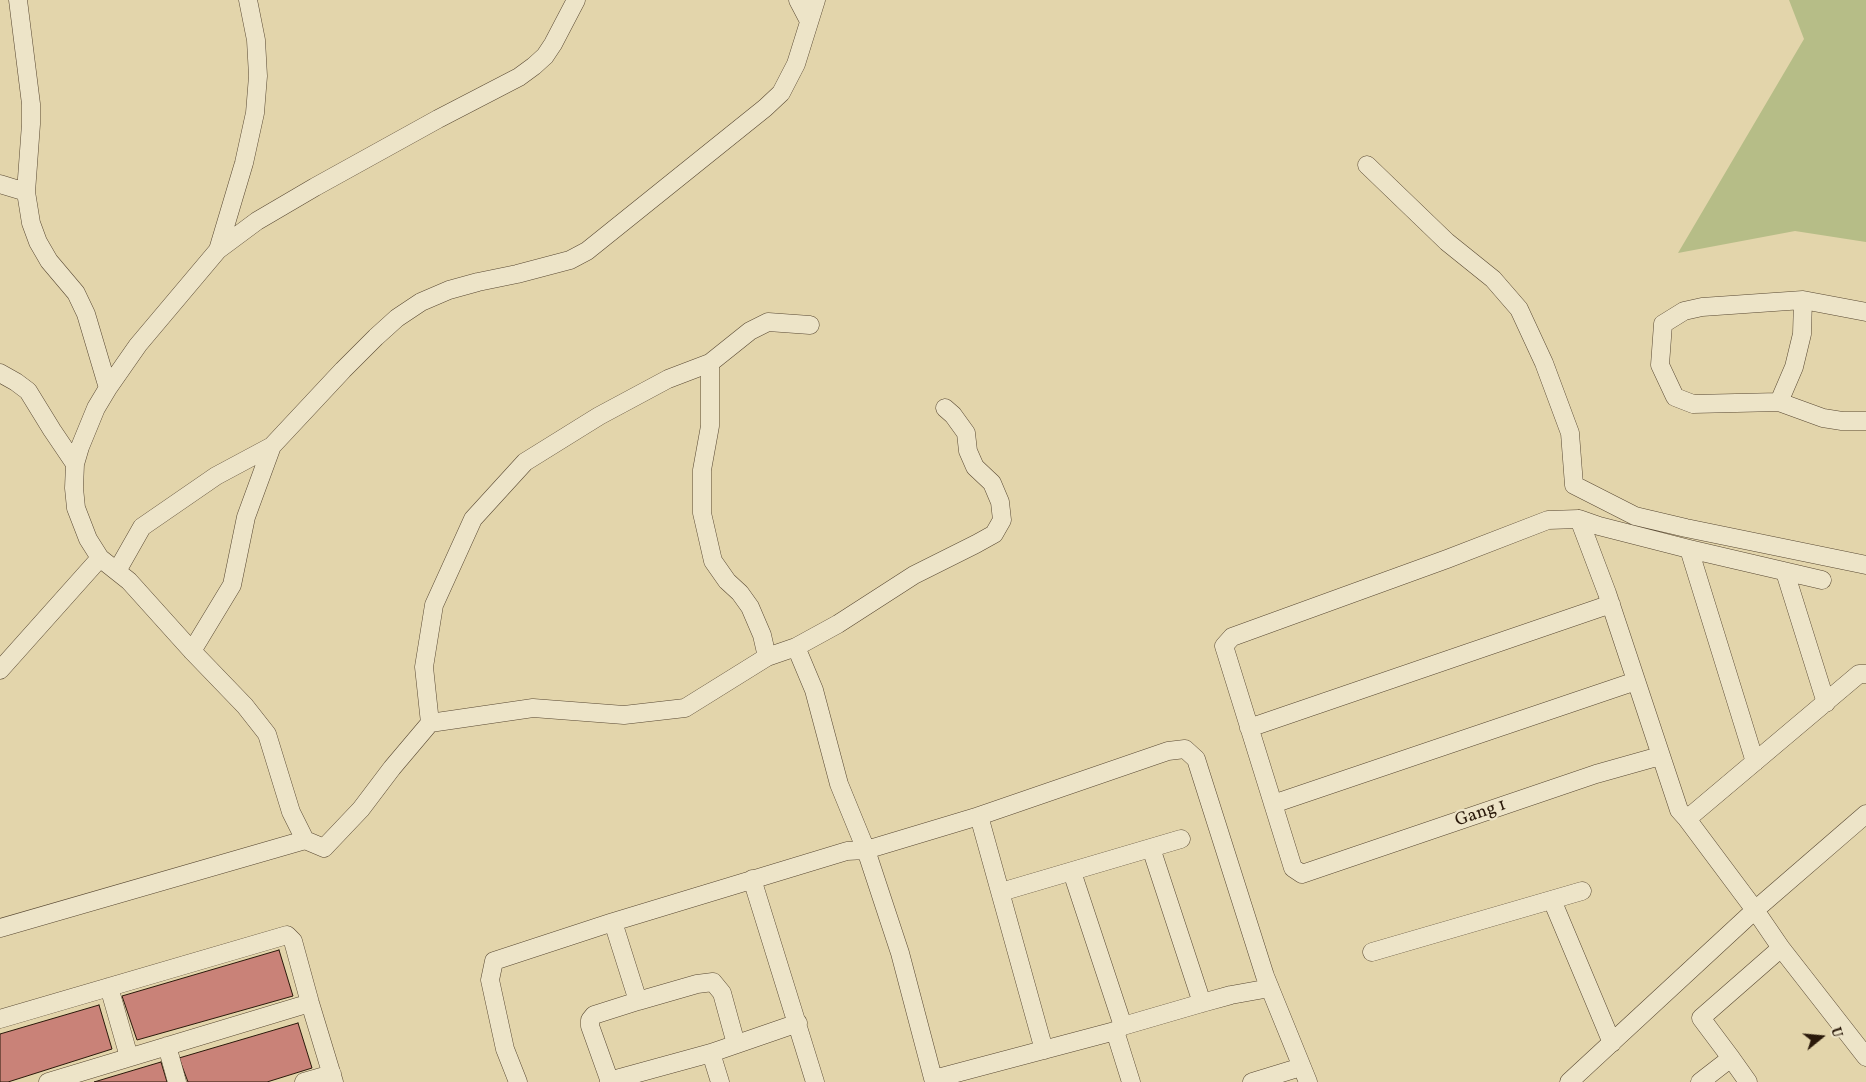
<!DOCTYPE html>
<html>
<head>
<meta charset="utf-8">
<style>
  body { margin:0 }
  #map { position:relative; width:1866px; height:1082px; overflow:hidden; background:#e3d5ab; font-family:Vollkorn,serif }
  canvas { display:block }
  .north { position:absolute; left:1796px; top:1012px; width:50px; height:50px; -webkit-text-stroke:4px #ede4c8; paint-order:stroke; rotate:73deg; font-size:14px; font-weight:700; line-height:20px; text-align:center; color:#2a190a }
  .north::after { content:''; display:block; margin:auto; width:18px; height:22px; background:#2a190a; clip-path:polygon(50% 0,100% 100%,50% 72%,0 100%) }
</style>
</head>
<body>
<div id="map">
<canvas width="1866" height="1082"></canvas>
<div class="north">U</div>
</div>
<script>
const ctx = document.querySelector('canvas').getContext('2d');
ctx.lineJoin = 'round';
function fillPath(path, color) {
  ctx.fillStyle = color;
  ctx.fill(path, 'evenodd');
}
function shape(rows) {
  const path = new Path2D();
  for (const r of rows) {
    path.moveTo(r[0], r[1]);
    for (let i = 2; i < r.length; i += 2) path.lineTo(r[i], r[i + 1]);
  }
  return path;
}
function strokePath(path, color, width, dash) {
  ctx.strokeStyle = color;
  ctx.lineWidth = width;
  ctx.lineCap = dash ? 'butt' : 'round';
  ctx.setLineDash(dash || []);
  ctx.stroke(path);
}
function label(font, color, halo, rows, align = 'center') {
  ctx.font = font + ' Vollkorn,serif';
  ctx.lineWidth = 4.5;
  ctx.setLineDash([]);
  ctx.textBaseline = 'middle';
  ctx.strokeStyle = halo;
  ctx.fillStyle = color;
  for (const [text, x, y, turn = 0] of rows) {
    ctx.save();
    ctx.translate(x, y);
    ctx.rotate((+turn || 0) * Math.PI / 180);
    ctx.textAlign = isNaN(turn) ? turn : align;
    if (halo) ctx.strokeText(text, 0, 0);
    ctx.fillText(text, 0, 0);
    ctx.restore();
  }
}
fillPath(shape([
  [1789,0,1866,0,1866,242,1795,231,1678,253,1804,39]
]), '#b6bd87');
const building = shape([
  [279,950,293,996,137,1040,122,996,279,950],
  [99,1005,112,1049,8,1082,0,1082,0,1034,99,1005],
  [298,1023,312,1068,267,1082,188,1082,179,1058,298,1023],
  [161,1062,167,1082,94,1082,161,1062]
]);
fillPath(building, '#c98278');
strokePath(building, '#2a190a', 1);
const minor = shape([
  [18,0,31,104,31,124,26,192,31,223,38,242,49,261,76,293,86,314,108,388],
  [576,0,553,44,545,56,534,66,519,77,438,119,315,187,257,221,218,250,138,345,108,388,96,408,80,447,75,464,74,488,76,508,88,539,100,558,129,581,192,651,245,706,267,734,291,812,305,840,324,848,361,809,392,768,430,723,533,708,624,715,685,708,767,657,796,647,838,624,914,575,976,544,994,534,1002,520,1000,502,992,483,975,467,968,451,966,433,953,415,945,408],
  [798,0,809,21],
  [1367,165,1447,242,1493,279,1519,309,1544,363,1570,433,1574,485,1635,516,1686,528,1866,565],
  [0,184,26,192],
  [218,250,244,163,255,113,258,76,256,40,248,0],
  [1803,300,1802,334,1794,367,1779,402,1823,418,1842,421,1866,421],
  [710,363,710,426,702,470,702,513,713,561,727,581,740,593,750,607,762,635,767,657],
  [0,373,16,382,28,391,52,430,75,464],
  [1779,402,1693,404,1675,397,1660,365,1663,324,1684,311,1702,307,1803,300,1866,312],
  [1579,519,1607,593,1679,810,1687,819,1859,674,1866,674],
  [1689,549,1755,762],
  [117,571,142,527,216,476,272,446],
  [1785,572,1826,703],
  [796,647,814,690,839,784,866,850,900,953,934,1082],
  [192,651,232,585,246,517,272,446,343,370,376,337,397,318,421,302,449,290,478,282,517,274,570,260,587,251,765,108,781,93,796,64,816,0],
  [0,670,100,558],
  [430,723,424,667,434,605,473,519,525,462,599,416,668,379,710,363,750,331,768,322,810,325],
  [1249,728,1611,604],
  [1660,756,1596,774,1302,874,1293,868,1224,646,1232,637,1447,559,1548,520,1579,519,1599,526,1689,549,1822,580],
  [1273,804,1636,681],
  [979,816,1044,1050],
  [1687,819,1755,910,1781,948,1866,1057],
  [1151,848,1202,1003],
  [1072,872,1123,1026],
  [752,879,815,1082],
  [1001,892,1181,839],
  [1552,900,1612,1043],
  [613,922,638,1001],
  [0,928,305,840],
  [1372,952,1582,891],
  [109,987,129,1057],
  [0,1019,287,935,293,941,310,1003,334,1082],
  [1115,1031,1131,1082],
  [167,1046,177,1082],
  [711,1053,720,1082],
  [1731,1058,1748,1082],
  [934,1079,1115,1031,1123,1026,1202,1003,1231,995,1270,988],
  [609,1081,711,1053,798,1023],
  [48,1082,310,1003],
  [304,1082,332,1074],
  [518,1082,505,1049,490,980,494,961,613,922,847,851,866,850,979,816,1168,751,1185,749,1196,759,1265,976,1308,1082],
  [610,1082,590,1026,590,1020,594,1015,638,1001,697,984,713,982,722,993,736,1044],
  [1252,1082,1301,1067],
  [1569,1082,1755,910,1866,814],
  [1700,1082,1731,1058,1701,1018,1781,948]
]);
strokePath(minor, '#584832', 19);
strokePath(minor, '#ede4c8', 18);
label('18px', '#2a190a', '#ede4c8', [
  ["Gang 1",1481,814,-19]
]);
</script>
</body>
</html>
